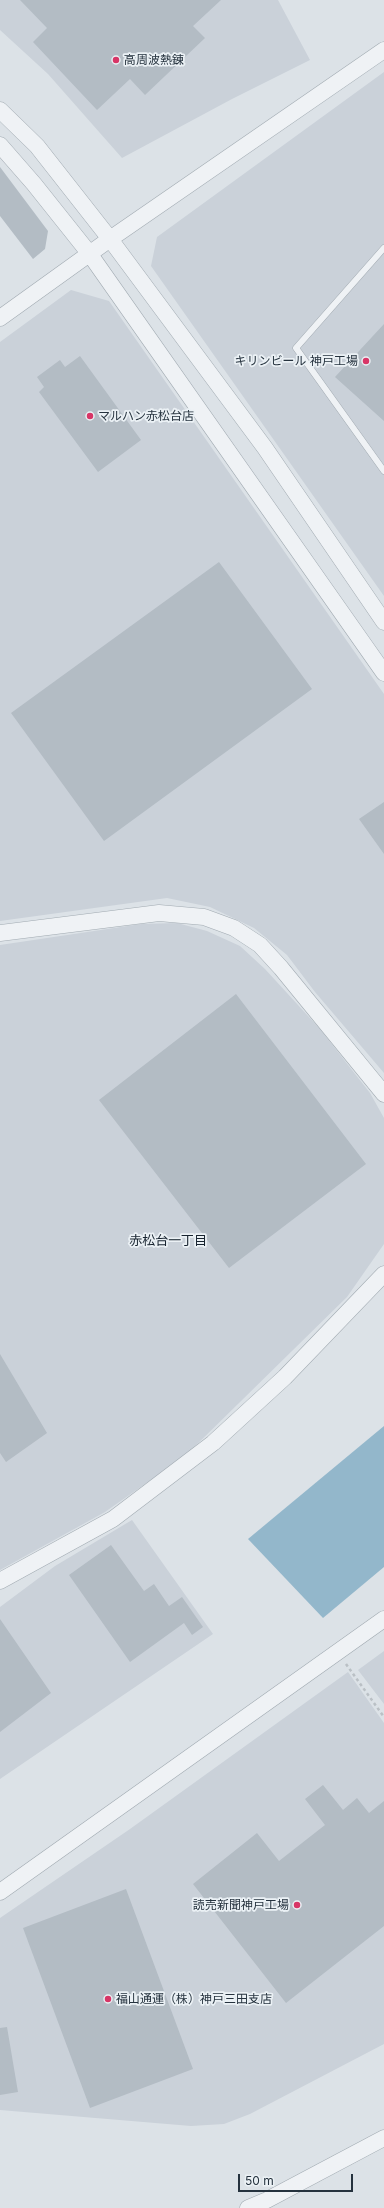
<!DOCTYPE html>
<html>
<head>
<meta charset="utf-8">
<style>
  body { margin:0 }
  #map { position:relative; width:384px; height:2208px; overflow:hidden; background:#dce2e7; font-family:Inter,sans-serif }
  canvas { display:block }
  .scale { position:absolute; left:238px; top:2174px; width:115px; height:18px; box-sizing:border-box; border:2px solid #25323e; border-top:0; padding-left:5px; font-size:12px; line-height:14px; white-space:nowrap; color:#25323e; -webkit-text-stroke:3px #ebf1f5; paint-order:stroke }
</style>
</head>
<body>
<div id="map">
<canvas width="384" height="2208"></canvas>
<div class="scale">50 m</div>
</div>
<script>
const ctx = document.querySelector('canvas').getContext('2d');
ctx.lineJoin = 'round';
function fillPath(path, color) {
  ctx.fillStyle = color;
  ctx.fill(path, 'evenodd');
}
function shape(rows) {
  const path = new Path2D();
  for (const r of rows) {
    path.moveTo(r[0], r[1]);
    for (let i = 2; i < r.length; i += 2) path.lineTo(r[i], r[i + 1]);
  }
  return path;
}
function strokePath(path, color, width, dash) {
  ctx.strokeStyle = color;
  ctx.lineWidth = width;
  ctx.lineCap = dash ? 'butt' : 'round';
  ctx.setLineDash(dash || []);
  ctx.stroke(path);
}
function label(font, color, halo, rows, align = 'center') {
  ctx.font = font + ' Inter,"Noto Sans JP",sans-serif';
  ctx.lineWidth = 3.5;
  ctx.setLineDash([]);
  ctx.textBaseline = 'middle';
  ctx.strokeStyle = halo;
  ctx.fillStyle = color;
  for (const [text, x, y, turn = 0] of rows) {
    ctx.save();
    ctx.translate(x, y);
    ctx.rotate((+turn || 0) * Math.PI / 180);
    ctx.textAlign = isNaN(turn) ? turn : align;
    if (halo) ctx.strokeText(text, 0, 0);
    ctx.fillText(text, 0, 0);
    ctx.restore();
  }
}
fillPath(shape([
  [0,0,278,0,310,60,232,99,122,158,48,74,0,30],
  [384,72,384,596,151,266,157,237],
  [71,290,109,301,384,694,384,1073,315,992,287,955,254,928,210,907,167,898,0,921,0,342],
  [177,923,207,931,240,946,265,969,320,1029,370,1093,384,1118,384,1244,347,1297,185,1456,105,1512,0,1570,0,945,141,924],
  [132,1520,213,1634,0,1779,0,1607,55,1566],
  [384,1651,384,1704,358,1670],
  [348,1672,384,1723,384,2044,250,2114,224,2124,191,2126,0,2110,0,1918,130,1829]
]), '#cad1d9');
fillPath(shape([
  [384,1426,384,1567,323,1618,248,1539]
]), '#93b7cb');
fillPath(shape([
  [20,0,221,0,193,26,205,38,145,95,130,79,97,110,33,42,47,28],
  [0,167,48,231,45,249,33,259,0,216],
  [384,324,384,421,335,377],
  [80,356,141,440,98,472,39,392,44,387,37,377,60,360,65,367],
  [219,562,312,689,104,841,11,713],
  [384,802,384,854,359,819],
  [236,994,366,1164,229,1268,99,1100],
  [0,1354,47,1433,6,1462,0,1453],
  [111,1545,144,1591,154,1584,169,1606,182,1597,203,1627,192,1635,184,1623,130,1662,69,1575],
  [0,1619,51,1693,0,1732],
  [323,1785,343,1810,357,1798,369,1813,384,1801,384,1926,286,2003,193,1884,257,1833,279,1861,325,1825,305,1799],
  [126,1889,193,2069,90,2108,23,1928],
  [7,2027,18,2092,0,2095,0,2028]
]), '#b3bcc4');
const service = shape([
  [384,248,296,348,384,471]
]);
const tertiary = shape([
  [0,110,37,146,110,239,265,448,384,622],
  [0,145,34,184,89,253,384,673],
  [0,318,110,239,384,50],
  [0,933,159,913,204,917,234,928,260,945,281,968,384,1094],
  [0,1581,113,1519,213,1443,285,1377,384,1274],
  [0,1892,384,1619],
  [248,2208,267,2200,384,2138]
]);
strokePath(service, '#a1aab1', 7);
strokePath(tertiary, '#a1aab1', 17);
strokePath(shape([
  [346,1664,384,1717]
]), '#bac0c5', 2.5, [3, 3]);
strokePath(service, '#eff2f5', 6);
strokePath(tertiary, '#eff2f5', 16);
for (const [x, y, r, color] of [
  [116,60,4,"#d83566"],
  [366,361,4,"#d83566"],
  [90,416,4,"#d83566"],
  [297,1905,4,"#d83566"],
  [108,1999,4,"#d83566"]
]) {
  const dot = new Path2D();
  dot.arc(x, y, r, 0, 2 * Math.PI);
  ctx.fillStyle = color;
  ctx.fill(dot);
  strokePath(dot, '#ebf1f5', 1.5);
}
label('12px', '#25323e', '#ebf1f5', [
  ["高周波熱錬",124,60],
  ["キリンビール 神戸工場",358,361,"right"],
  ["マルハン赤松台店",98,416],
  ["読売新聞神戸工場",289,1905,"right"],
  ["福山通運（株）神戸三田支店",116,1999]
], 'left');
label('13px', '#17232f', '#ebf1f5', [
  ["赤松台一丁目",168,1241]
]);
</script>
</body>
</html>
